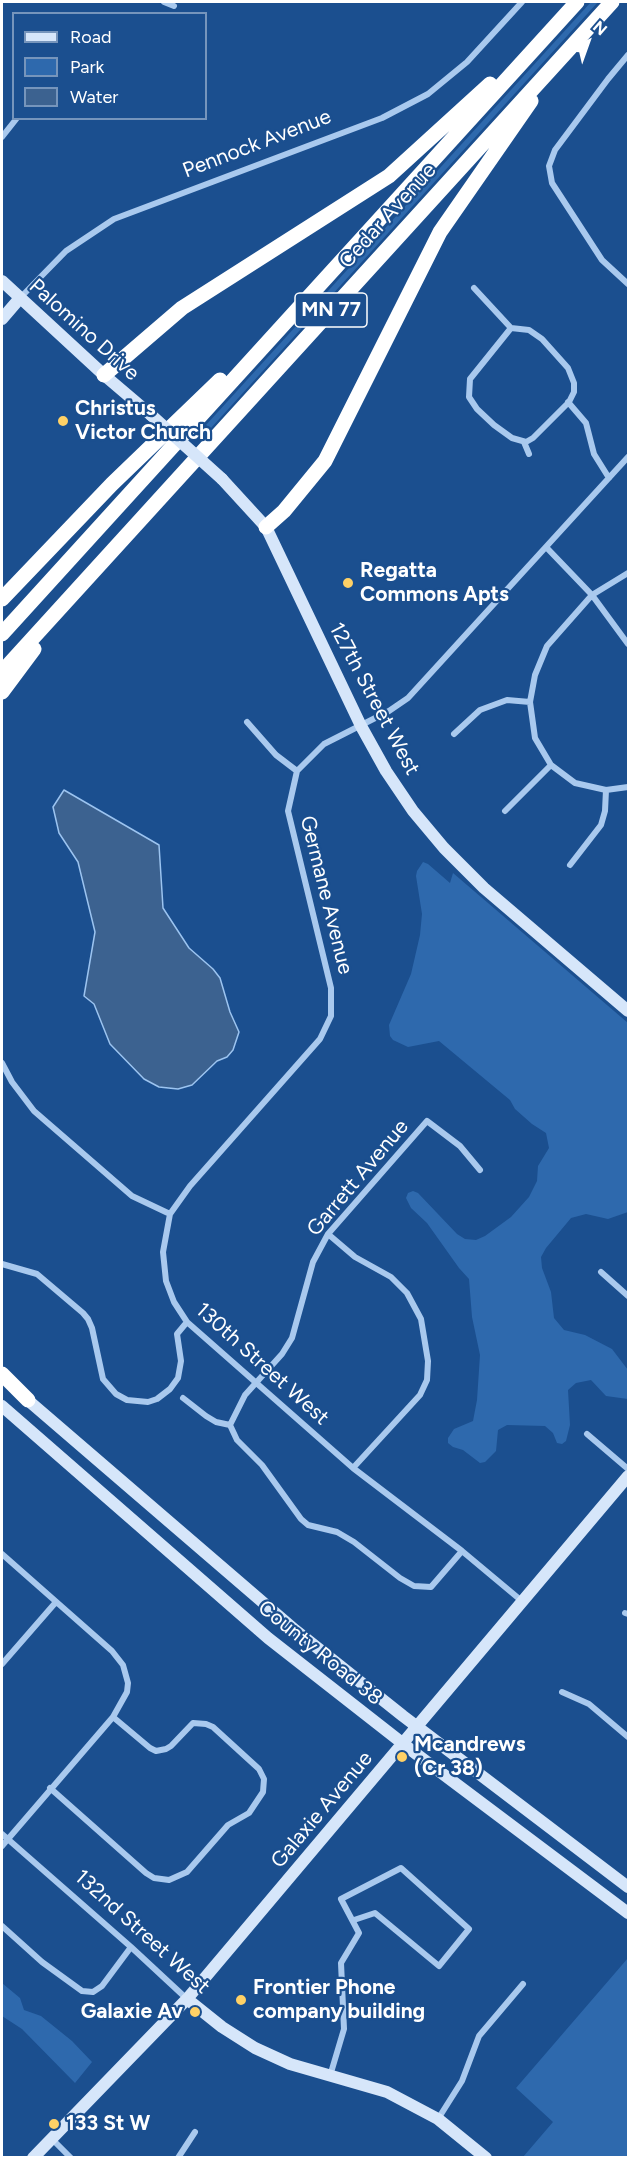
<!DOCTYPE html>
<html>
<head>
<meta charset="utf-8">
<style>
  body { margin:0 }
  #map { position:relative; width:630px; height:2159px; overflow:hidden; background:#1b4f8f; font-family:Figtree,sans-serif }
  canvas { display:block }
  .frame { position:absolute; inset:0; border:3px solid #fff; pointer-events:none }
  .legend { position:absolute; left:12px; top:12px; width:195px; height:108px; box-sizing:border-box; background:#1b4f8f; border:2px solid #7695bc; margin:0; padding:8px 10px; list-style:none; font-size:18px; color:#fff }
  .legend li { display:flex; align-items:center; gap:12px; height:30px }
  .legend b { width:30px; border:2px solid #7695bc }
  .north { position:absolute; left:558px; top:12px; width:60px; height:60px; -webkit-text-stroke:4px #1b4f8f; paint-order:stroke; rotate:41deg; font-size:16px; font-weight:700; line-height:24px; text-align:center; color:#fff }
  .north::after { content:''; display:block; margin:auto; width:21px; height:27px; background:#fff; clip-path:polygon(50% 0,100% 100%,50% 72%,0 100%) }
</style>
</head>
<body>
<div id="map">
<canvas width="630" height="2159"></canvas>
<div class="frame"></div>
<ul class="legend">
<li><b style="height:8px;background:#d6e6fa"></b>Road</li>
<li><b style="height:16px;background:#2e69ad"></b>Park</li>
<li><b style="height:16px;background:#3c6290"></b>Water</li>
</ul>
<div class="north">N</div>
</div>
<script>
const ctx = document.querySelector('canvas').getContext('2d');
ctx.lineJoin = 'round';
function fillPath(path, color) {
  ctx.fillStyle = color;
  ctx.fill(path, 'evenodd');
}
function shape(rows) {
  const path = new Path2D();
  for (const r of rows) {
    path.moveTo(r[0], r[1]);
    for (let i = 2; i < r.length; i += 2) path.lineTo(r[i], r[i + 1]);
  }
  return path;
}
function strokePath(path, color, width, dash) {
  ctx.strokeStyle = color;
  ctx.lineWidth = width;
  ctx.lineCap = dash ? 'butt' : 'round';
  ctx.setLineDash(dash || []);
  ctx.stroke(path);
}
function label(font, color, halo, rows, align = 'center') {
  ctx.font = font + ' Figtree,sans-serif';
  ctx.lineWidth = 4.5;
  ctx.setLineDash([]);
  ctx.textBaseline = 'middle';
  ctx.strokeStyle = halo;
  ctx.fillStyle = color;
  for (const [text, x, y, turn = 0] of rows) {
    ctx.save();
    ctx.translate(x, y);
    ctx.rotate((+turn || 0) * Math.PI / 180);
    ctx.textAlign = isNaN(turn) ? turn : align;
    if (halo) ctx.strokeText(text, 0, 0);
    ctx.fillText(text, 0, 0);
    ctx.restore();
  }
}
fillPath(shape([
  [591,2,598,2,211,428,206,425],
  [423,862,428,864,450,883,453,873,628,1023,628,1212,608,1219,586,1214,571,1218,546,1248,541,1257,542,1268,551,1292,554,1318,564,1330,585,1335,612,1349,628,1370,628,1399,606,1396,591,1380,576,1383,568,1390,570,1425,566,1441,562,1444,557,1443,553,1433,545,1426,507,1425,498,1430,496,1451,485,1462,480,1463,463,1450,453,1447,448,1443,448,1438,454,1429,473,1421,477,1400,480,1355,472,1317,469,1279,459,1268,427,1223,411,1208,406,1198,408,1193,413,1191,418,1193,457,1234,465,1239,476,1240,485,1236,511,1217,529,1197,537,1181,538,1166,549,1148,546,1133,532,1124,515,1109,510,1100,439,1041,408,1047,393,1040,390,1036,389,1025,411,974,420,935,422,914,416,876,417,871],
  [628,1958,628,2157,523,2157,553,2122,516,2088],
  [2,1983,20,1998,24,2010,41,2016,72,2041,92,2062,75,2083,22,2029,2,2016]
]), '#2e69ad');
const water = shape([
  [64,790,159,845,163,908,189,948,213,969,220,978,230,1012,239,1032,233,1050,227,1057,217,1061,192,1085,178,1089,159,1087,144,1079,110,1044,94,1004,84,996,95,932,78,862,59,833,53,807,64,790]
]);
fillPath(water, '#3c6290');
strokePath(water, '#9cc4f0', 1.5);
strokePath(shape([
  [164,2,174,6],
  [628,55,608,79,555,150,549,166,552,183,602,260,628,284],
  [2,137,17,118],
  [474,288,511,328,529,330,542,339,568,368,574,383,574,392,569,402,533,438,526,442,512,438,494,425,477,409,469,397,470,379,511,328],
  [20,298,66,251,114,219,382,118,428,94,467,62,522,2],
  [568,402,586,423,594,454,609,478],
  [524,442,529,454],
  [546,547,592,595,628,644],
  [628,573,592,595,547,646,535,675,530,702,535,738,551,765,575,783,606,790,628,787],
  [247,722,276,755,297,771],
  [454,734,480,710,507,700,530,702],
  [505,811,551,765],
  [570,865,601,825,605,811,606,790],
  [2,1063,12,1082,34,1111,132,1196,170,1214,163,1252,166,1281,174,1302,187,1322,353,1468,462,1551,523,1602],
  [170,1214,190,1186,320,1039,331,1016,331,988,288,811,297,771,324,744,389,711,408,698,628,457],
  [328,1234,355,1257,391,1277,407,1293,421,1319,428,1361,427,1380,420,1395,353,1468],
  [2,1264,37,1274,83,1313,88,1319,92,1328,103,1379,116,1394,127,1400,148,1402,157,1399,170,1389,178,1378,181,1361,177,1334,187,1322],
  [601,1272,628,1296],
  [183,1398,206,1416,216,1422,230,1425],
  [230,1425,245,1395,282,1354,292,1338,313,1262,328,1234,427,1121,460,1146,480,1170],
  [230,1425,237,1440,262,1465,301,1519,308,1525,337,1532,354,1542,400,1578,414,1586,431,1587,462,1551],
  [587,1434,628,1469],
  [2,1554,112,1651,123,1665,128,1683,127,1692,113,1717,2,1846],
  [625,1613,628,1614],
  [2,1664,56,1602],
  [562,1692,589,1704,628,1737],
  [50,1788,146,1873,154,1878,169,1880,187,1872,228,1825,249,1813,263,1792,264,1779,259,1769,213,1727,206,1724,193,1723,171,1746,166,1749,156,1751,150,1748,113,1717],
  [2,1834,131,1947,187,1999],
  [2,1926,42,1962,82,1991,93,1992,102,1986,131,1947],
  [330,2076,344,2029,341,1963,359,1933,341,1899,401,1868,469,1929,439,1966,375,1913,354,1920],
  [438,2119,462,2081,479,2036,523,1984],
  [52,2139,71,2158],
  [178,2158,195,2132]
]), '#a9c9ee', 6);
strokePath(shape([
  [2,281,104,375,151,415],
  [2,319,20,298],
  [222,479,266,527,361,726,386,771,413,811,444,848,484,888,628,1011],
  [23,1396,295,1630,403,1716,628,1887],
  [2,1406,268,1638,415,1753,628,1913],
  [187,1999,222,2027,255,2048,290,2064,387,2092,438,2119,486,2158],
  [33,2158,187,1999,628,1476]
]), '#d6e6fa', 12);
strokePath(shape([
  [104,375,182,308,389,176,490,84],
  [266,527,284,511,325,461,440,232,531,101],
  [2,599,112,484,220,380],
  [2,634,577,2],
  [2,672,612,2],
  [2,692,34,649],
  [2,1374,28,1400]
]), '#fff', 15);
strokePath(shape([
  [151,415,222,479]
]), '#d6e6fa', 12);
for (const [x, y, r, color] of [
  [63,421,6,"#ffd166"],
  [348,583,6,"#ffd166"],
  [402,1757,6,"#ffd166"],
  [241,2000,6,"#ffd166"],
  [195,2012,6,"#ffd166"],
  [54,2124,6,"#ffd166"]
]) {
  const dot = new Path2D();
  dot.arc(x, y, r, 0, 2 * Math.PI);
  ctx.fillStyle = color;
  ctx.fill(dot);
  strokePath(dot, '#1b4f8f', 2);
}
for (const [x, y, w] of [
  [331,310,72]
]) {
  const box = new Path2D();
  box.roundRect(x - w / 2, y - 17, w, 34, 4.5);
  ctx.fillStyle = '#1b4f8f';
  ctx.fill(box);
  strokePath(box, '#fff', 1.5);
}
label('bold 20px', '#fff', null, [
  ["MN 77",331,310]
]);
label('21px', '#fff', '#1b4f8f', [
  ["Pennock Avenue",257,144,-21],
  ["Cedar Avenue",388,216,-48],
  ["Palomino Drive",84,330,42],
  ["127th Street West",374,699,62],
  ["Germane Avenue",326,895,76],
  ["Garrett Avenue",358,1178,-50],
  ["130th Street West",262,1364,42],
  ["County Road 38",320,1653,39],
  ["Galaxie Avenue",322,1810,-50],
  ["132nd Street West",142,1932,42]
]);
label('bold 21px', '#fff', '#1b4f8f', [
  ["Christus",75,409],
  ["Victor Church",75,433],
  ["Regatta",360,571],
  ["Commons Apts",360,595],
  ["Mcandrews",414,1745],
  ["(Cr 38)",414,1769],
  ["Frontier Phone",253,1988],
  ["company building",253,2012],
  ["Galaxie Av",183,2012,"right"],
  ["133 St W",66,2124]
], 'left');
</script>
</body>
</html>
